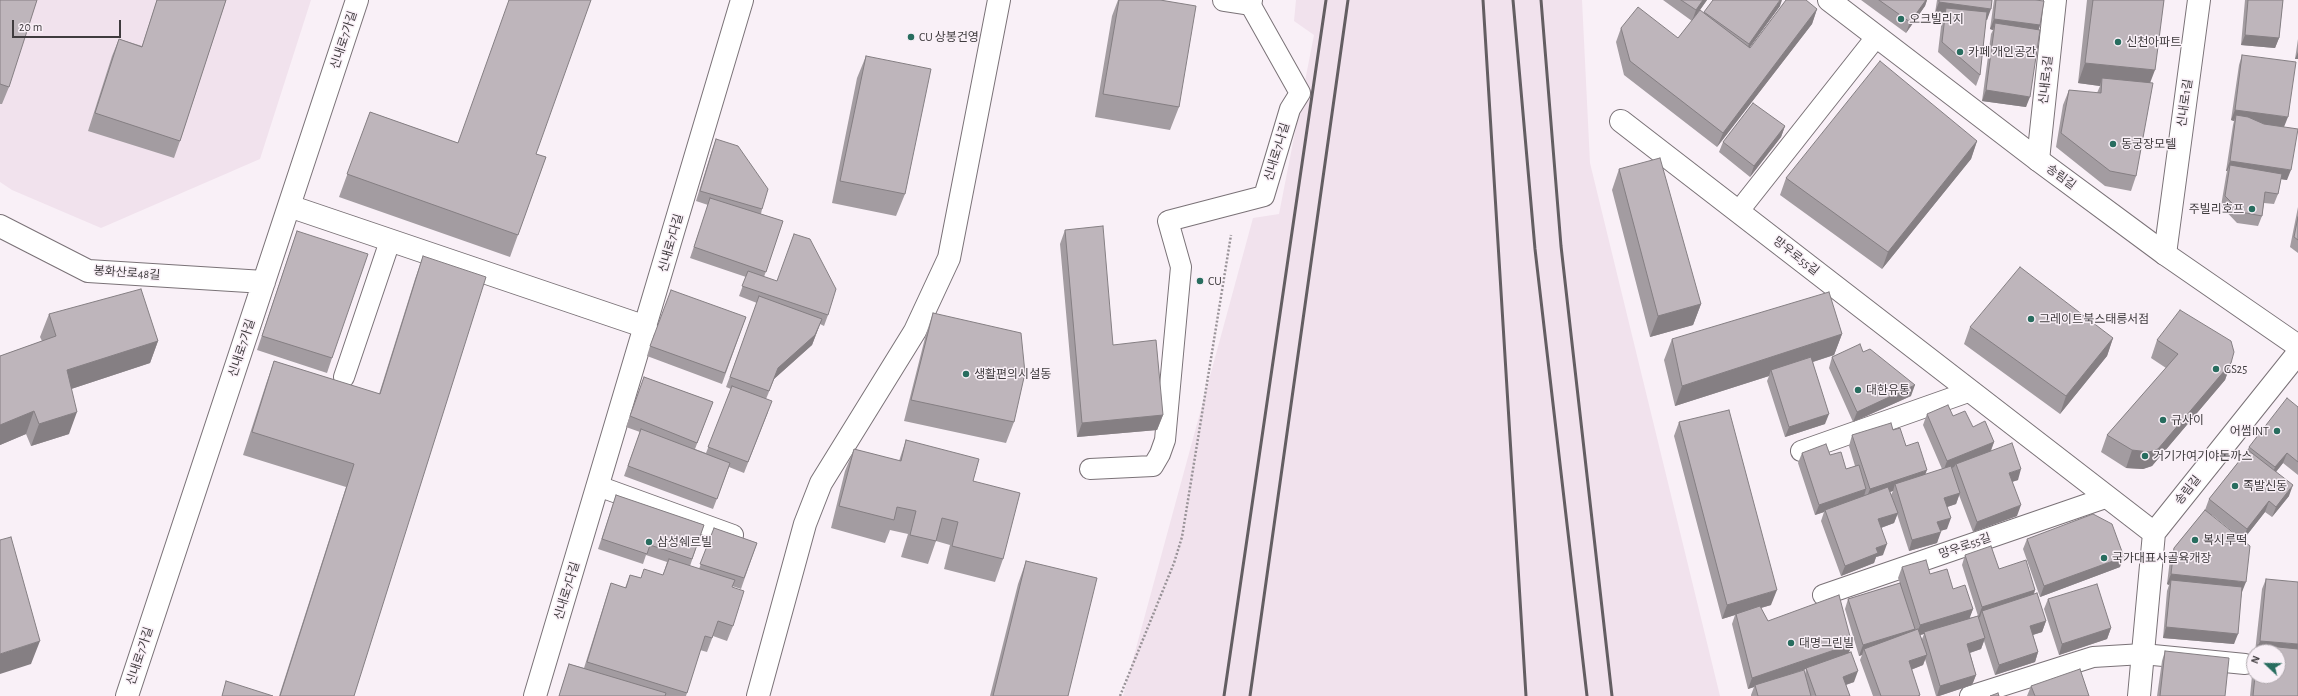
<!DOCTYPE html>
<html>
<head>
<meta charset="utf-8">
<style>
  body { margin:0 }
  #map { position:relative; width:2298px; height:696px; overflow:hidden; background:#f9f0f7; font-family:"Alegreya Sans",sans-serif }
  canvas { display:block }
  .north { position:absolute; left:2246px; top:644px; width:40px; height:40px; box-sizing:border-box; background:#f9f0f7; border:1px solid #afa8ad; border-radius:50%; rotate:292deg; font-size:11px; font-weight:700; line-height:16px; text-align:center; color:#3f3b3e }
  .north::after { content:''; display:block; margin:auto; width:14px; height:18px; background:#286d5f; clip-path:polygon(50% 0,100% 100%,50% 72%,0 100%) }
  .scale { position:absolute; left:12px; top:20px; width:109px; height:18px; box-sizing:border-box; border:2px solid #3f3b3e; border-top:0; padding-left:5px; font-size:12px; line-height:14px; white-space:nowrap; color:#3f3b3e; -webkit-text-stroke:3px #f9f0f7; paint-order:stroke }
</style>
</head>
<body>
<div id="map">
<canvas width="2298" height="696"></canvas>
<div class="north">N</div>
<div class="scale">20 m</div>
</div>
<script>
const ctx = document.querySelector('canvas').getContext('2d');
ctx.lineJoin = 'round';
function fillPath(path, color) {
  ctx.fillStyle = color;
  ctx.fill(path, 'evenodd');
}
function shape(rows) {
  const path = new Path2D();
  for (const r of rows) {
    path.moveTo(r[0], r[1]);
    for (let i = 2; i < r.length; i += 2) path.lineTo(r[i], r[i + 1]);
  }
  return path;
}
function strokePath(path, color, width, dash) {
  ctx.strokeStyle = color;
  ctx.lineWidth = width;
  ctx.lineCap = dash ? 'butt' : 'round';
  ctx.setLineDash(dash || []);
  ctx.stroke(path);
}
function label(font, color, halo, rows, align = 'center') {
  ctx.font = font + ' "Alegreya Sans","Noto Sans KR",sans-serif';
  ctx.lineWidth = 3;
  ctx.setLineDash([]);
  ctx.textBaseline = 'middle';
  ctx.strokeStyle = halo;
  ctx.fillStyle = color;
  for (const [text, x, y, turn = 0] of rows) {
    ctx.save();
    ctx.translate(x, y);
    ctx.rotate((+turn || 0) * Math.PI / 180);
    ctx.textAlign = isNaN(turn) ? turn : align;
    if (halo) ctx.strokeText(text, 0, 0);
    ctx.fillText(text, 0, 0);
    ctx.restore();
  }
}
fillPath(shape([
  [0,0,311,0,260,159,101,228,12,190,0,182],
  [1296,0,1582,0,1590,163,1720,696,1123,696,1253,218,1279,214,1314,35,1294,21]
]), '#f1e2ed');
const lane = shape([
  [1738,212,1877,36],
  [344,377,390,241],
  [1801,451,1971,391],
  [1090,469,1153,466,1160,454,1165,440,1181,267,1168,221,1264,196,1290,109,1300,93,1250,4],
  [598,486,733,535],
  [1823,595,2108,497],
  [1970,696,2093,657,2143,654,2245,664]
]);
const street = shape([
  [1224,0,1250,4,1251,0],
  [1621,121,2154,533],
  [2038,160,2055,0],
  [289,206,646,327],
  [0,226,88,271,264,282],
  [2165,254,2199,0],
  [2154,533,2298,353],
  [127,696,357,0],
  [535,696,742,0],
  [758,696,805,524,821,483,915,331,949,258,999,0],
  [2139,696,2154,533]
]);
const secondary = shape([
  [1829,0,2038,160,2165,254,2298,346]
]);
strokePath(lane, '#7a7277', 22);
strokePath(street, '#7a7277', 24);
strokePath(secondary, '#7a7277', 24);
strokePath(shape([
  [1120,696,1174,563,1182,537,1231,235]
]), '#989297', 2.5, [2, 2]);
strokePath(lane, '#fff', 20);
strokePath(street, '#fff', 22);
strokePath(secondary, '#fff', 22);
strokePath(shape([
  [1483,0,1526,696],
  [1513,0,1535,249,1587,696],
  [1541,0,1561,246,1612,696],
  [1224,696,1326,0],
  [1250,696,1348,0]
]), '#635e62', 3);
fillPath(shape([
  [0,0,9,87,2,104,0,104],
  [157,0,226,0,180,141,174,158,88,131,112,56,119,39,142,46],
  [1118,0,1160,0,1179,107,1170,130,1095,117,1112,16],
  [1663,0,1707,0,1693,20,1704,13,1780,6,1750,47,1750,48,1817,9,1812,24,1717,147,1624,75,1616,42,1621,28,1678,38,1692,21],
  [1861,0,1927,0,1925,6,1906,33],
  [1937,0,1992,0,1987,20,1986,20,1980,75,1976,86,1938,52,1942,18,1944,14,1935,13],
  [1994,0,2035,0,2040,25,2039,29,2026,107,1982,101,1991,34,1993,30,1990,29],
  [2087,0,2164,0,2150,82,2136,176,2131,191,2105,186,2056,147,2063,105,2069,90,2097,93,2100,86,2078,83],
  [2245,0,2283,0,2279,38,2275,48,2241,45],
  [2298,39,2298,59,2295,59],
  [2242,55,2284,127,2287,180,2281,179,2278,194,2274,204,2264,203,2262,216,2258,226,2237,223,2221,206,2226,176,2227,171,2226,171,2233,125,2234,121,2231,120,2239,65],
  [866,56,905,194,896,216,832,203,857,78],
  [370,112,458,143,536,154,546,157,510,257,339,197],
  [1785,126,1781,137,1750,177,1719,152,1723,142],
  [716,139,762,209,761,214,783,221,764,277,828,315,824,326,820,324,812,345,774,379,766,399,768,412,744,473,729,467,713,509,624,476,640,432,626,427,644,377,713,402,695,449,706,453,731,389,726,387,757,303,739,296,746,277,690,258,708,205,696,201,712,150],
  [1977,141,1971,159,1882,269,1780,195,1786,178],
  [1619,169,1701,304,1693,325,1650,337,1612,190],
  [2298,207,2298,253,2290,247],
  [1065,230,1113,345,1163,415,1157,430,1077,437,1060,244],
  [297,231,332,358,327,373,257,350],
  [423,256,354,696,279,696,346,487,243,455,266,384,274,361,379,394,415,279],
  [933,313,1014,422,1006,443,904,421,926,334],
  [49,314,158,341,150,363,71,389,69,434,31,446,26,434,0,445,0,356,42,341,40,337],
  [746,317,722,384,647,356,650,346],
  [1970,327,2113,338,2107,356,2060,414,1964,344],
  [1842,334,1834,355,1813,362,1825,424,1785,437,1767,381,1769,376,1675,406,1664,360,1672,339],
  [2157,340,2231,363,2225,380,2152,466,2143,469,2126,468,2101,452,2107,435,2166,368,2151,358],
  [1863,352,1911,396,1853,422,1829,368,1832,357],
  [2298,407,2298,475,2283,463,2276,472,2289,496,2272,517,2265,512,2243,540,2212,515,2242,592,2234,644,2163,638,2167,591,2169,585,2167,584,2170,559,2174,548,2205,510,2209,499,2247,451,2249,447],
  [1927,414,1953,416,1973,427,1994,442,1991,451,2018,480,2012,482,2017,516,1973,532,1959,495,1956,504,1947,507,1947,529,1940,531,1937,543,1909,551,1897,514,1894,523,1881,528,1883,555,1876,557,1874,563,1841,576,1821,521,1824,512,1815,515,1798,463,1802,453,1830,455,1846,469,1855,466,1849,446,1852,435,1893,430,1906,446,1925,475,1942,469,1923,425],
  [1893,491,1891,495,1895,505,1890,492],
  [1679,422,1771,605,1761,608,1768,621,1852,644,1849,652,1854,682,1846,685,1850,696,1751,696,1751,695,1754,687,1748,689,1732,624,1735,615,1722,619,1674,436],
  [1806,669,1805,674,1794,673],
  [906,440,973,481,1003,559,995,582,944,569,950,545,936,541,928,564,901,557,908,534,890,530,885,543,831,528,845,471,854,449,899,461],
  [616,495,704,525,690,566,699,569,714,528,757,543,741,589,732,586,733,626,727,641,713,636,707,652,700,650,686,696,559,696,569,664,584,668,606,598,611,583,625,588,630,575,641,578,663,575,667,562,646,555,643,564,598,549],
  [2027,539,2120,567,2040,597,2023,549],
  [1965,555,1999,569,2035,590,2034,594,2046,621,2042,632,2033,635,2038,652,2035,662,1995,675,1984,641,1981,649,1970,653,1976,675,1972,685,1939,696,1936,696,1925,659,1923,665,1911,670,1920,696,1873,696,1860,660,1862,655,1859,656,1845,609,1848,599,1900,583,1898,578,1902,567,1930,574,1953,589,1973,609,1969,618,1978,616,1962,565],
  [1924,634,1922,639,1920,635],
  [1026,561,1068,696,990,696,1018,584],
  [2266,579,2298,696,2250,696,2254,655,2254,676,2278,676,2278,652,2255,652,2262,589],
  [2048,599,2111,628,2107,639,2059,655,2044,609],
  [2165,651,2225,696,2157,696,2162,661],
  [2031,686,2089,696,2027,696]
]), '#a39ca1');
fillPath(shape([
  [1703,0,1707,0,1692,21,1696,10],
  [1780,0,1782,0,1780,6,1745,54,1749,44],
  [1926,0,1927,0,1925,6,1906,33,1910,22],
  [1939,2,1991,9,1987,20,1945,14,1946,8,1944,14,1935,13],
  [1817,9,1812,24,1717,147,1723,133],
  [1994,19,2040,25,2037,35,1995,23,1993,30,1990,29],
  [2245,35,2279,38,2275,48,2241,45],
  [2298,52,2298,59,2295,59],
  [2085,63,2155,70,2147,91,2102,78,2100,86,2078,83],
  [1986,90,2030,97,2026,107,1982,101],
  [2235,110,2288,117,2284,127,2236,121,2236,115,2234,121,2231,120],
  [1785,126,1781,137,1750,177,1754,166],
  [1977,141,1971,159,1882,269,1888,252],
  [2230,161,2291,170,2287,180,2229,172,2230,165,2227,171,2226,171],
  [1701,304,1693,325,1650,337,1658,316],
  [822,319,812,345,774,379,765,402,778,368],
  [1842,334,1834,355,1772,375,1771,370,1769,376,1675,406,1682,386],
  [2113,338,2107,356,2060,414,2066,396],
  [158,341,150,363,59,393,67,370],
  [2231,363,2225,380,2152,466,2143,469,2126,468,2132,450],
  [1915,385,1911,396,1853,422,1857,412],
  [34,411,26,434,0,445,0,425],
  [77,412,69,434,31,446,39,424],
  [1829,414,1825,424,1785,437,1789,427],
  [1163,415,1157,430,1077,437,1082,423],
  [1994,442,1990,452,1956,464,1954,467,1943,472,1947,461],
  [2287,453,2283,463,2271,478,2275,467],
  [2021,469,2018,480,2005,484,2009,473],
  [1927,470,1923,481,1895,484,1893,491,1866,499,1870,489],
  [2293,485,2289,496,2272,517,2276,507],
  [1866,489,1863,500,1825,510,1824,512,1815,515,1819,505],
  [1960,493,1956,504,1941,509,1944,498],
  [2269,501,2265,512,2243,540,2247,529],
  [2021,505,2017,516,1973,532,1977,522],
  [1898,513,1894,523,1875,530,1878,519],
  [1951,518,1947,529,1933,533,1937,522],
  [1941,532,1937,543,1909,551,1912,540],
  [1887,544,1883,555,1876,557,1874,563,1841,576,1845,566,1876,548],
  [2124,557,2120,567,2040,597,2044,586],
  [2171,574,2246,582,2242,592,2171,580,2169,585,2167,584],
  [1777,590,1771,605,1736,615,1736,614,1735,615,1722,619,1727,605],
  [2035,590,2031,601,1982,611,1980,617,1978,618,1982,607],
  [1973,609,1969,620,1924,632,1924,634,1916,636,1920,625],
  [2046,621,2042,632,2026,637,2030,626],
  [2166,627,2238,634,2234,644,2163,638],
  [2111,628,2107,639,2059,655,2062,644],
  [1915,629,1911,639,1864,649,1862,655,1859,656,1863,645],
  [1985,638,1981,649,1963,655,1967,644],
  [40,641,31,664,0,674,0,654],
  [2260,641,2298,644,2298,655,2258,646],
  [1852,644,1848,655,1755,686,1755,685,1754,687,1748,689,1752,678],
  [2038,652,2035,662,1995,675,1999,665],
  [1927,655,1923,665,1905,672,1909,661],
  [1858,671,1854,682,1839,687,1843,677],
  [1976,675,1972,685,1939,696,1937,696,1940,686]
]), '#857f83');
const building = shape([
  [0,0,37,0,9,87,0,84,0,0],
  [157,0,226,0,180,141,95,113,119,39,142,47,157,0],
  [509,0,591,0,536,154,546,157,518,235,347,174,370,112,458,143,509,0],
  [1119,0,1160,0,1196,6,1179,107,1103,94,1119,0],
  [1681,0,1703,0,1696,10,1681,0],
  [1713,0,1780,0,1749,44,1704,12,1713,0],
  [1786,0,1806,0,1817,9,1723,133,1630,61,1621,28,1638,7,1678,38,1700,10,1750,48,1786,0],
  [1879,0,1926,0,1910,22,1879,0],
  [1939,0,1992,0,1991,9,1939,2,1939,0],
  [1996,0,2035,0,2044,1,2040,25,1994,19,1996,0],
  [2093,0,2164,0,2155,70,2085,63,2093,0],
  [2248,0,2283,0,2279,38,2245,35,2248,0],
  [1946,8,1987,12,1980,75,1942,42,1946,8],
  [1995,23,2040,30,2030,97,1986,90,1995,23],
  [2242,55,2296,62,2288,117,2235,110,2242,55],
  [866,56,931,69,905,194,840,181,866,56],
  [1880,61,1977,141,1888,252,1786,178,1880,61],
  [2102,78,2153,83,2136,176,2110,171,2061,133,2069,90,2101,93,2102,78],
  [1753,103,1785,126,1754,166,1723,142,1753,103],
  [2236,115,2248,117,2264,124,2298,129,2291,170,2230,161,2236,115],
  [716,139,738,146,768,189,762,209,700,191,716,139],
  [1660,158,1701,304,1658,316,1619,169,1660,158],
  [2230,165,2282,174,2278,194,2265,192,2262,216,2241,212,2225,196,2230,165],
  [710,198,783,221,766,272,694,247,710,198],
  [2298,217,2298,240,2294,237,2298,217],
  [1103,226,1113,345,1156,340,1163,415,1082,423,1065,230,1103,226],
  [297,231,368,254,332,358,262,336,297,231],
  [794,234,810,239,836,289,828,315,742,286,748,271,777,281,794,234],
  [423,256,486,277,354,696,280,696,354,464,252,432,274,361,380,394,423,256],
  [2020,267,2113,338,2066,396,1970,327,2020,267],
  [141,289,158,341,67,370,77,412,39,424,34,411,0,425,0,356,56,336,49,314,141,289],
  [671,290,746,317,725,373,650,346,671,290],
  [1829,292,1842,334,1682,386,1672,339,1829,292],
  [759,296,822,319,815,335,778,368,769,391,730,377,759,296],
  [2180,310,2231,341,2234,352,2231,363,2158,449,2149,452,2132,450,2107,435,2178,354,2157,340,2180,310],
  [933,313,1021,333,1025,373,1014,422,911,400,933,313],
  [1860,344,1863,352,1870,349,1915,385,1857,412,1832,357,1860,344],
  [1811,357,1829,414,1789,427,1771,370,1811,357],
  [644,377,713,402,697,443,630,416,644,377],
  [732,386,772,401,748,462,708,447,732,386],
  [2287,398,2298,407,2298,462,2287,453,2275,467,2249,447,2287,398],
  [1948,405,1953,416,1965,411,1973,427,1985,421,1994,442,1947,461,1927,414,1948,405],
  [1729,410,1777,590,1727,605,1679,422,1729,410],
  [1891,423,1893,430,1900,428,1906,446,1918,442,1927,470,1870,489,1852,435,1891,423],
  [641,429,730,463,717,499,628,466,641,429],
  [906,440,979,459,973,481,1020,493,1003,559,952,546,958,522,942,518,936,541,910,535,916,511,897,507,894,520,839,506,854,449,901,461,906,440],
  [2012,443,2021,469,2009,473,2021,505,1977,522,1956,464,2012,443],
  [1826,444,1830,455,1841,452,1846,469,1859,465,1866,489,1819,505,1802,453,1826,444],
  [2248,450,2293,485,2276,507,2269,501,2247,529,2209,499,2248,450],
  [1951,466,1960,493,1944,498,1951,518,1937,522,1941,532,1912,540,1895,484,1951,466],
  [1888,487,1898,513,1878,519,1887,544,1876,548,1878,553,1845,566,1825,510,1888,487],
  [616,495,704,525,692,559,650,545,647,554,602,539,616,495],
  [2205,510,2250,546,2246,582,2171,574,2174,548,2205,510],
  [2093,514,2112,524,2124,557,2044,586,2027,539,2093,514],
  [714,528,757,543,744,578,700,564,714,528],
  [11,537,40,641,0,654,0,540,11,537],
  [1991,546,1999,569,2026,560,2035,590,1982,607,1965,555,1991,546],
  [669,559,735,580,732,587,744,591,733,626,718,621,712,638,705,636,687,693,587,662,611,583,626,588,630,575,641,578,644,569,663,575,669,559],
  [1926,560,1930,574,1947,569,1953,589,1965,585,1973,609,1920,625,1902,567,1926,560],
  [1026,561,1097,578,1068,696,993,696,1026,561],
  [2266,579,2298,582,2298,644,2260,641,2266,579],
  [2171,580,2242,587,2238,634,2166,627,2171,580],
  [1900,583,1915,629,1863,645,1848,599,1900,583],
  [2097,584,2111,628,2062,644,2048,599,2097,584],
  [2037,593,2046,621,2030,626,2038,652,1999,665,1982,611,2037,593],
  [1839,595,1852,644,1752,678,1736,614,1760,606,1768,621,1839,595],
  [1978,616,1985,638,1967,644,1976,675,1940,686,1924,632,1978,616],
  [1918,629,1927,655,1909,661,1920,695,1918,696,1881,696,1864,649,1918,629],
  [2258,645,2298,649,2298,696,2253,696,2255,676,2278,676,2278,652,2257,652,2258,645],
  [2165,651,2229,658,2225,696,2160,696,2165,651],
  [1851,652,1858,671,1843,677,1850,696,1816,696,1806,668,1851,652],
  [569,664,666,693,665,696,559,696,569,664],
  [2080,669,2089,696,2035,696,2031,686,2080,669],
  [1804,670,1811,696,1758,696,1755,685,1804,670],
  [226,681,273,696,222,696,226,681],
  [1998,693,1999,696,1990,696,1998,693]
]);
fillPath(building, '#beb5bb');
strokePath(building, '#857f83', 1);
for (const [x, y, r, color] of [
  [1901,19,4,"#286d5f"],
  [911,37,4,"#286d5f"],
  [2118,42,4,"#286d5f"],
  [1960,52,4,"#286d5f"],
  [2113,144,4,"#286d5f"],
  [2252,209,4,"#286d5f"],
  [1200,281,4,"#286d5f"],
  [2031,319,4,"#286d5f"],
  [2216,369,4,"#286d5f"],
  [966,374,4,"#286d5f"],
  [1858,390,4,"#286d5f"],
  [2163,420,4,"#286d5f"],
  [2277,431,4,"#286d5f"],
  [2145,456,4,"#286d5f"],
  [2235,486,4,"#286d5f"],
  [2195,540,4,"#286d5f"],
  [649,542,4,"#286d5f"],
  [2104,558,4,"#286d5f"],
  [1791,643,4,"#286d5f"]
]) {
  const dot = new Path2D();
  dot.arc(x, y, r, 0, 2 * Math.PI);
  ctx.fillStyle = color;
  ctx.fill(dot);
  strokePath(dot, '#f9f0f7', 1.5);
}
label('12px', '#3f3b3e', '#f9f0f7', [
  ["오크빌리지",1909,19],
  ["CU 상봉건영",919,37],
  ["신천아파트",2126,42],
  ["카페 개인공간",1968,52],
  ["동궁장모텔",2121,144],
  ["주빌리호프",2244,209,"right"],
  ["CU",1208,281],
  ["그레이트북스태릉서점",2039,319],
  ["GS25",2224,369],
  ["생활편의시설동",974,374],
  ["대한유통",1866,390],
  ["규사이",2171,420],
  ["어썸INT",2269,431,"right"],
  ["거기가여기야돈까스",2153,456],
  ["족발신동",2243,486],
  ["복시루떡",2203,540],
  ["삼성쉐르빌",657,542],
  ["국가대표사골육개장",2112,558],
  ["대명그린빌",1799,643]
], 'left');
label('12px', '#3f3b3e', '#f9f0f7', [
  ["신내로7가길",344,40,-72],
  ["신내로3길",2046,80,-84],
  ["신내로1길",2185,103,-82],
  ["신내로7나길",1277,152,-73],
  ["송림길",2061,177,36],
  ["신내로7다길",671,243,-74],
  ["망우로55길",1796,256,38],
  ["봉화산로48길",127,273,4],
  ["신내로7가길",242,348,-72],
  ["송림길",2188,490,-51],
  ["망우로55길",1965,546,-19],
  ["신내로7다길",567,591,-73],
  ["신내로7가길",140,656,-72]
]);
</script>
</body>
</html>
